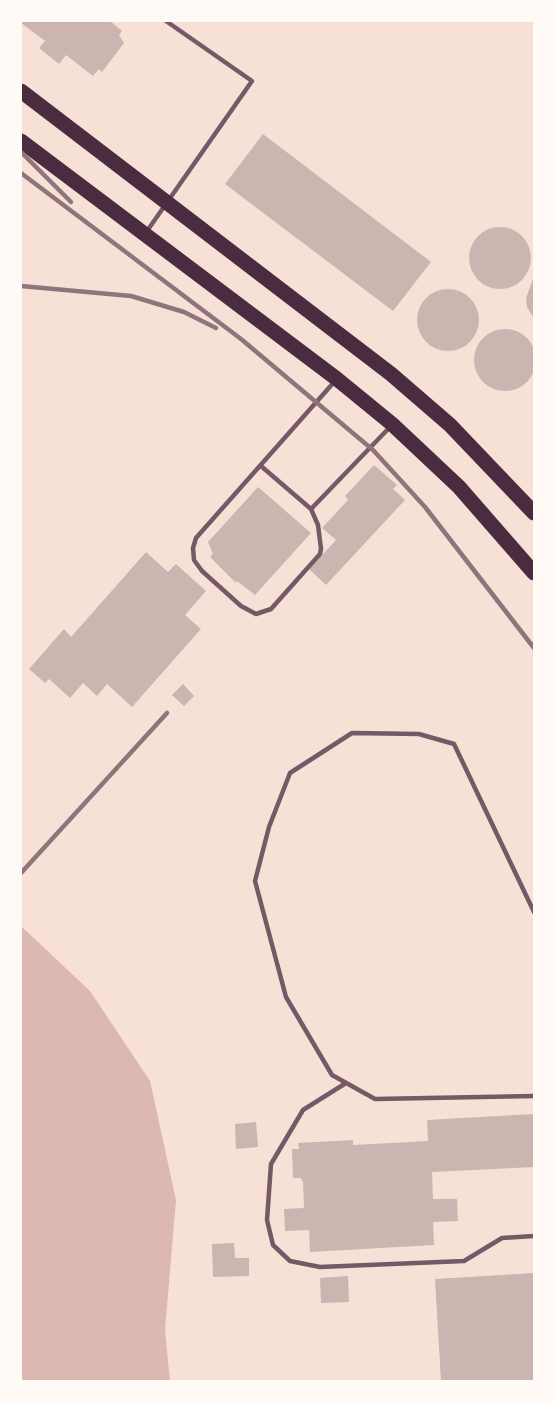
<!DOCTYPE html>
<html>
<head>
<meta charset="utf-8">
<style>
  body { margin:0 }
  #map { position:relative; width:555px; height:1402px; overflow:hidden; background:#f7e1d7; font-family:"Open Sans",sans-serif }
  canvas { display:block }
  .frame { position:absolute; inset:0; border:22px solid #fffaf5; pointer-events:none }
</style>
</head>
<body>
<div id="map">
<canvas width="555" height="1402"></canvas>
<div class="frame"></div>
</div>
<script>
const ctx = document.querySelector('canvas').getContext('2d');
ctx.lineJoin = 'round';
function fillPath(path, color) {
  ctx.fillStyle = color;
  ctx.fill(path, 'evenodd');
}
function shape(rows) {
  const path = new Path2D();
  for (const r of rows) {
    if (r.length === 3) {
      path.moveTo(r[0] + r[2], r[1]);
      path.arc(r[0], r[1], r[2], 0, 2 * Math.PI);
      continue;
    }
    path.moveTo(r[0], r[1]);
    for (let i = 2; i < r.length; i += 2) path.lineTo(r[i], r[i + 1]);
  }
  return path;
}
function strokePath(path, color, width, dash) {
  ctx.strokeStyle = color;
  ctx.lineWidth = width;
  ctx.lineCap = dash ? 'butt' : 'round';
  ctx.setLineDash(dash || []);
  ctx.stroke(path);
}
fillPath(shape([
  [21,926,90,991,150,1081,176,1200,165,1330,170,1381,21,1381]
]), '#dcb8b0');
fillPath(shape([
  [23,21,110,21,122,31,119,35,124,43,102,72,99,69,93,76,66,55,59,64,39,48,45,41,21,23],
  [263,134,431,262,393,311,225,184],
  [500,258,31],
  [534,276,534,319,527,307,526,298],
  [448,320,31],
  [505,360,31],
  [374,465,397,485,393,489,405,500,326,585,309,569,336,540,322,528,348,500,345,496],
  [258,487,311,533,255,595,237,581,236,583,210,557,213,554,208,542],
  [146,552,168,572,176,564,206,591,185,615,201,629,132,707,107,684,97,696,83,683,70,698,49,679,45,683,29,669,64,629,71,637],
  [183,684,194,696,184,706,172,695],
  [534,1114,534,1167,432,1172,433,1199,457,1199,458,1221,433,1222,434,1245,310,1252,309,1230,285,1231,284,1209,304,1208,303,1181,300,1178,293,1178,292,1149,299,1149,298,1143,353,1140,353,1145,428,1141,427,1120],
  [256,1122,258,1147,236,1149,235,1124],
  [234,1243,235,1258,249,1258,249,1276,213,1277,212,1244],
  [534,1273,534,1381,441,1381,435,1279],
  [348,1276,349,1302,321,1303,320,1278]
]), '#ccb4b1');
strokePath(shape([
  [147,231,252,81,166,21],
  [261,466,311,509,318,525,321,549,320,554,271,609,256,614,241,606,202,571,194,560,193,548,196,538,335,381],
  [311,509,390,427],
  [534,912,454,744,419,734,352,733,290,773,269,827,255,881,286,997,332,1075,375,1099,534,1096],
  [346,1083,303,1110,271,1164,267,1220,273,1245,290,1261,320,1267,464,1261,502,1238,534,1236]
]), '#755966', 4.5);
strokePath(shape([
  [21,91,391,374,450,425,534,513],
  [21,141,337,379,392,424,459,487,534,573]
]), '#4a2c40', 15);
strokePath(shape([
  [21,152,71,202],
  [21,173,241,339,373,450,425,507,534,648],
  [21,286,131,296,184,312,216,328],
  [21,873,167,713]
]), '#8f747c', 4.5);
</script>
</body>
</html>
